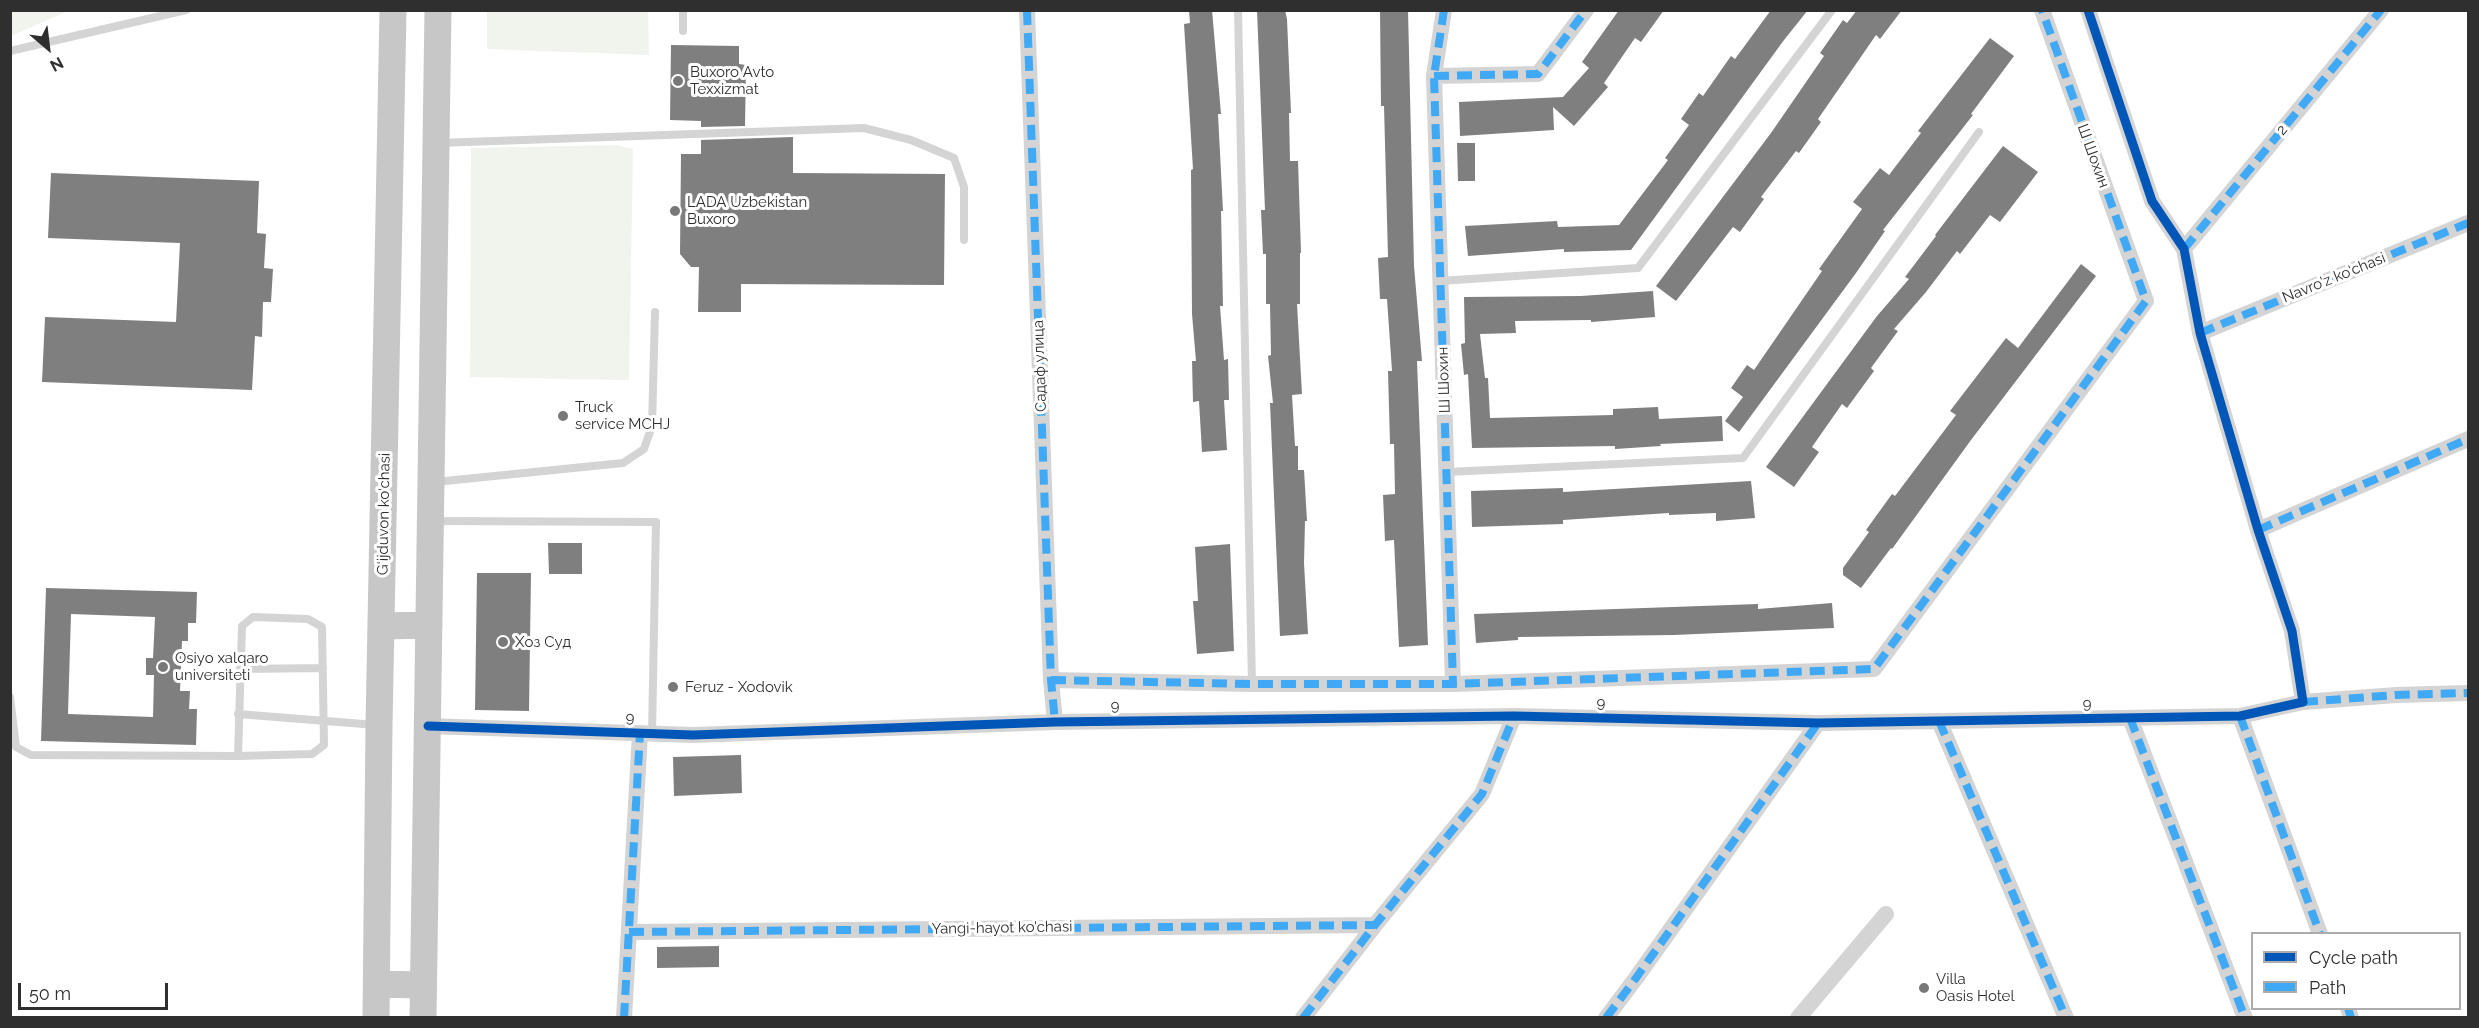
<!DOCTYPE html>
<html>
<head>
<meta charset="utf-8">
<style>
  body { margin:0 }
  #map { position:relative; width:2479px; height:1028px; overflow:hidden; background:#fff; font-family:Raleway,sans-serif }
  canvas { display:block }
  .frame { position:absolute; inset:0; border:12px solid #2f2f2f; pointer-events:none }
  .legend { position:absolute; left:2251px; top:932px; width:210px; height:78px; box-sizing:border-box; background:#fff; border:2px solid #acacac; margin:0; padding:8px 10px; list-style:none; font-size:18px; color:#2f2f2f }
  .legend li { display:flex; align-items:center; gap:12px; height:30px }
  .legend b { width:30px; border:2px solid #acacac }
  .north { position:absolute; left:18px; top:18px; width:60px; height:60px; -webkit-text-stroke:4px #fff; paint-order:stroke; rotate:152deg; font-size:16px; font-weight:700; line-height:24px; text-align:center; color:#2f2f2f }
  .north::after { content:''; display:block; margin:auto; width:21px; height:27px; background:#2f2f2f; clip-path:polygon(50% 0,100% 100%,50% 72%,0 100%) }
  .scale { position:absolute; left:18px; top:983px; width:150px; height:27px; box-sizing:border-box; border:3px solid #2f2f2f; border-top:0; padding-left:8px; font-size:18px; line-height:21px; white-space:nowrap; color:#2f2f2f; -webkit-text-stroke:4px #fff; paint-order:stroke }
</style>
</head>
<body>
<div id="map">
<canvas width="2479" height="1028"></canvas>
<div class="frame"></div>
<ul class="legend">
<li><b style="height:8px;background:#0057b8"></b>Cycle path</li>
<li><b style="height:8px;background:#3fa9f5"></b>Path</li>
</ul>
<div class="north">N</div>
<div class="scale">50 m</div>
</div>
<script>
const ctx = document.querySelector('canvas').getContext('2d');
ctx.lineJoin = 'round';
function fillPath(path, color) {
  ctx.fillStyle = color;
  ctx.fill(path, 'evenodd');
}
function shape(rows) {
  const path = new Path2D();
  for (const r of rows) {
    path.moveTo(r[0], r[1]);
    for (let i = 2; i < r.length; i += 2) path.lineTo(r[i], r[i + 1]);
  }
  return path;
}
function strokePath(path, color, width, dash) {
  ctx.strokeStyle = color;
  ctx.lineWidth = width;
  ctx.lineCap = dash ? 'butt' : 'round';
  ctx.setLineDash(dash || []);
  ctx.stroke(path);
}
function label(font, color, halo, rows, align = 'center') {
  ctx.font = font + ' Raleway,sans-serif';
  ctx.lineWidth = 6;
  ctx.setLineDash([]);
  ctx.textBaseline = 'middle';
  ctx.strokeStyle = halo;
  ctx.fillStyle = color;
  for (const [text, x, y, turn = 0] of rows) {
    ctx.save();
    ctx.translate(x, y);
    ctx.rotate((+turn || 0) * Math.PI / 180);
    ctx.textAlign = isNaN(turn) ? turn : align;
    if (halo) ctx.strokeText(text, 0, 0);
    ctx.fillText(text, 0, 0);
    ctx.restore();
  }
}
fillPath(shape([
  [11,10,68,10,68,11,11,36],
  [487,11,648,11,649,55,487,49],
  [617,145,633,149,629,380,470,377,471,148]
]), '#f0f4ed');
fillPath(shape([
  [1189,10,1212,10,1221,114,1218,114,1223,211,1221,211,1223,306,1220,306,1224,360,1228,359,1229,400,1224,400,1227,450,1202,452,1199,401,1193,402,1192,361,1196,361,1192,314,1191,170,1193,169,1184,24,1190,23],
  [1257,10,1285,10,1287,19,1291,113,1289,113,1290,161,1298,161,1301,253,1300,253,1300,304,1297,304,1302,394,1292,395,1295,446,1298,446,1298,470,1304,470,1307,521,1305,521,1304,563,1308,634,1280,636,1270,403,1273,403,1268,356,1271,355,1270,304,1266,304,1266,254,1263,254,1261,210,1265,210],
  [1380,10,1408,10,1414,266,1422,361,1417,361,1428,645,1399,647,1394,540,1385,541,1383,495,1395,494,1394,444,1390,444,1388,371,1392,371,1387,299,1380,299,1378,258,1388,257,1384,106,1381,106],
  [1619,10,1664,10,1641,42,1635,38,1604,83,1608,87,1574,126,1553,107,1554,130,1460,136,1459,102,1563,97,1589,68,1582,62],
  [1771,10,1808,10,1784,40,1631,250,1564,252,1564,249,1468,256,1465,226,1557,221,1558,227,1619,225,1668,160,1665,158,1689,125,1681,119,1699,93,1703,96,1731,56,1735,59],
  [1857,10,1902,10,1880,39,1876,35,1818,119,1821,122,1799,153,1796,151,1761,197,1764,199,1740,232,1733,227,1676,301,1656,286,1771,133,1824,56,1820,53,1843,20,1847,23],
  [1990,38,2014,56,1971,114,1973,115,1883,230,1885,231,1856,273,1739,432,1725,421,1743,397,1731,388,1747,365,1754,370,1822,271,1819,269,1862,209,1853,202,1880,168,1889,175,1921,133,1918,131],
  [671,45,739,46,739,64,746,65,745,126,701,127,701,121,670,120],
  [793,137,793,173,945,174,944,285,741,284,741,312,698,312,699,267,691,267,680,254,681,154,701,154,701,140],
  [1457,143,1475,143,1475,181,1458,181],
  [2003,146,2038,172,2000,222,1990,215,1960,254,1957,251,1926,292,1894,329,1898,331,1871,368,1874,371,1847,408,1842,404,1812,447,1819,452,1794,487,1766,467,1877,316,1909,279,1905,277,1936,236,1935,235],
  [51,173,259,181,257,233,266,234,264,268,273,269,271,302,263,302,262,337,255,336,252,390,42,382,45,317,176,322,180,243,48,238],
  [2081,264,2096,276,1971,440,1892,549,1891,548,1861,588,1843,575,1843,568,1869,532,1866,530,1892,494,1895,496,1956,415,1950,411,2006,338,2018,348],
  [1653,291,1655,317,1591,322,1591,320,1515,321,1516,333,1480,334,1485,378,1488,378,1490,418,1613,415,1613,409,1658,407,1659,419,1722,416,1723,441,1660,444,1661,446,1615,449,1615,446,1472,448,1468,374,1464,375,1461,344,1465,343,1464,297,1581,296],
  [1751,481,1755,518,1716,521,1716,513,1669,515,1669,513,1563,520,1563,524,1472,527,1471,491,1563,488,1563,492],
  [548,543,582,543,582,574,549,574],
  [1230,544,1234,651,1197,654,1193,601,1198,601,1195,547],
  [477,573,531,573,529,711,475,710],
  [46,588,197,592,196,623,188,623,188,641,182,641,180,691,190,691,189,709,197,709,196,745,41,741],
  [71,614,155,617,153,658,146,658,146,675,154,675,153,717,68,714],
  [1832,603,1834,628,1674,635,1518,637,1518,640,1476,643,1474,614,1758,604,1758,609],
  [741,755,742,793,674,796,673,757],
  [719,946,719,967,657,968,657,947]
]), '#7f7f7f');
strokePath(shape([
  [683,10,683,31],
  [1238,10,1252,684],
  [10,51,186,10],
  [438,143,864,128,911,140,954,158,964,187,964,240],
  [1440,281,1638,268,1832,10],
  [1448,472,1743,458,1979,132],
  [435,482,623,463,644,449,652,426,655,312],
  [434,521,656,522,652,734],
  [240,669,323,668],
  [10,697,16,747,31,755,238,756,312,754,324,745,322,627,308,619,253,617,242,626,238,756],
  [238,714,376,725]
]), '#d4d4d4', 8);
strokePath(shape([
  [1027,10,1051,680,1055,722],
  [1444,10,1434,76,1453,684],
  [1434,76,1538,74,1586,10],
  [2184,249,2381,10],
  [2200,333,2468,223],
  [2258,530,2468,439],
  [1051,680,1252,684,1453,684,1874,669,2146,301,2042,10],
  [2303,702,2396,695,2468,693],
  [2240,716,2320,934],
  [2130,718,2245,1018],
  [1939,721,2066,1018],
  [428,726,693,735,1055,722,1514,716,1818,723,2240,716,2303,702,2292,631,2258,530,2200,333,2184,249,2152,201,2088,10],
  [629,932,1375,925],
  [2348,1008,2351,1018],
  [624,1018,640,733],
  [1303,1018,1375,925,1482,794,1514,716],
  [1606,1018,1636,978,1818,723],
  [1798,1018,1886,914]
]), '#d4d4d4', 16);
strokePath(shape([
  [382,626,429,625],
  [377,984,423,985],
  [376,1018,379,725,393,10],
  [423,1018,438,10]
]), '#c7c7c7', 27);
strokePath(shape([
  [1027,10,1051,680,1055,722],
  [1444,10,1434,76,1453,684],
  [1434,76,1538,74,1586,10],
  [2184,249,2381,10],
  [2200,333,2468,223],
  [2258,530,2468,439],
  [1051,680,1252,684,1453,684,1874,669,2146,301,2042,10],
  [2303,702,2396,695,2468,693],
  [2240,716,2320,934],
  [2130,718,2245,1018],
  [1939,721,2066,1018],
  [629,932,1375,925],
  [2348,1008,2351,1018],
  [624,1018,640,733],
  [1303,1018,1375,925,1482,794,1514,716],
  [1606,1018,1636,978,1818,723]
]), '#3fa9f5', 8, [15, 8]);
strokePath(shape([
  [428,726,693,735,1055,722,1514,716,1818,723,2240,716,2303,702,2292,631,2258,530,2200,333,2184,249,2152,201,2088,10]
]), '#0057b8', 9);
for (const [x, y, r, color] of [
  [678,81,6,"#787878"],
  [675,211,6,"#787878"],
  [563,416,6,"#787878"],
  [503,642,6,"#787878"],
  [163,667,6,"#787878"],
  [673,687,6,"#787878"],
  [1924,988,6,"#787878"]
]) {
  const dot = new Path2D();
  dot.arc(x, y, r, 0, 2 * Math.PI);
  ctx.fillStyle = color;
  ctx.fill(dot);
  strokePath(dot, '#fff', 2);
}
label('15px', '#2f2f2f', '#fff', [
  ["Buxoro Avto",690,72],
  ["Texxizmat",690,89],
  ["LADA Uzbekistan",687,202],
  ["Buxoro",687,219],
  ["Truck",575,407],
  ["service MCHJ",575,424],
  ["Хоз Суд",515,642],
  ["Osiyo xalqaro",175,658],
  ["universiteti",175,675],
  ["Feruz - Xodovik",685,687],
  ["Villa",1936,979],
  ["Oasis Hotel",1936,996]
], 'left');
label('15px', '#2f2f2f', '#fff', [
  ["2",2282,130,-50],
  ["Ш Шохин",2093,156,70],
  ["Navro'z ko'chasi",2334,278,-22],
  ["Садаф улица",1040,366,-92],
  ["Ш Шохин",1444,380,-92],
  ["G'ijduvon ko'chasi",384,514,-89],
  ["9",1601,703,1],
  ["9",2087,704,-1],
  ["9",1115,706,-1],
  ["9",630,718,2],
  ["Yangi-hayot ko'chasi",1002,928,-1]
]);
</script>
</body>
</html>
